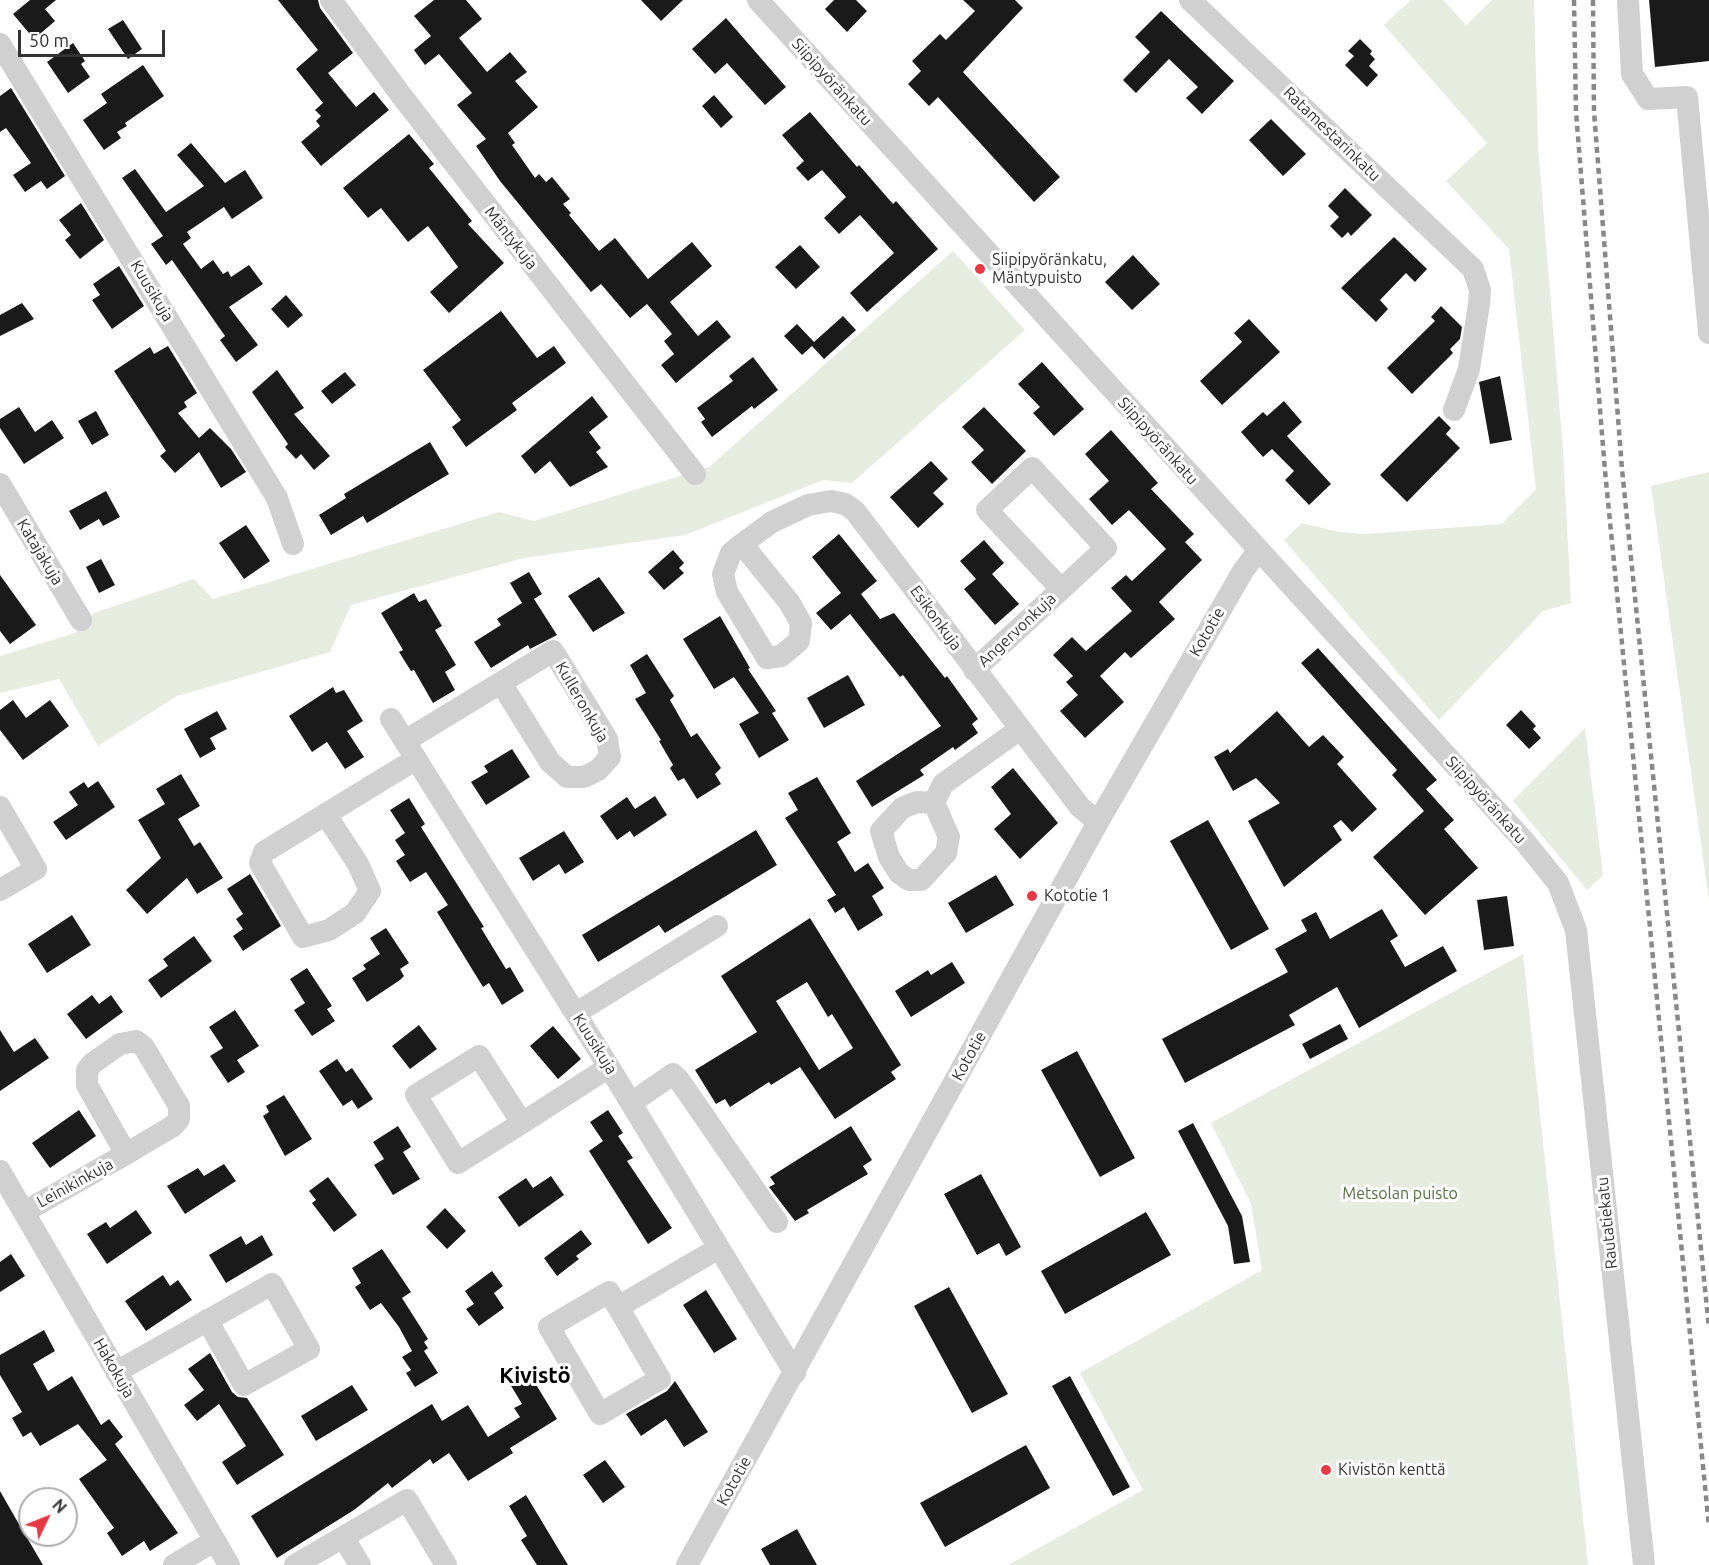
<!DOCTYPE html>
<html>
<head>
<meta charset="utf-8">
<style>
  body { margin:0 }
  #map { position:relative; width:1709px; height:1565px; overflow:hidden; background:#fff; font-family:Ubuntu,sans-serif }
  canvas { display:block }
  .north { position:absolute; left:18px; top:1487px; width:60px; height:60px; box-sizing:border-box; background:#fff; border:2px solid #adadad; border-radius:50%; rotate:47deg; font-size:16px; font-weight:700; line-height:24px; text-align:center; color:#333 }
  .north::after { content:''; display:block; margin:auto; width:21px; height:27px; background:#e63946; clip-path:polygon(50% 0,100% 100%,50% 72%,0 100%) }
  .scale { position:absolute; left:18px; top:30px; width:147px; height:27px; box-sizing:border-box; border:3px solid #333; border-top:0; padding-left:8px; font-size:18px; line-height:21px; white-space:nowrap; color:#333; -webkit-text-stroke:4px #fff; paint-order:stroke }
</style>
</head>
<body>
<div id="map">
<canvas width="1709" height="1565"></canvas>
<div class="north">N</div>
<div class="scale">50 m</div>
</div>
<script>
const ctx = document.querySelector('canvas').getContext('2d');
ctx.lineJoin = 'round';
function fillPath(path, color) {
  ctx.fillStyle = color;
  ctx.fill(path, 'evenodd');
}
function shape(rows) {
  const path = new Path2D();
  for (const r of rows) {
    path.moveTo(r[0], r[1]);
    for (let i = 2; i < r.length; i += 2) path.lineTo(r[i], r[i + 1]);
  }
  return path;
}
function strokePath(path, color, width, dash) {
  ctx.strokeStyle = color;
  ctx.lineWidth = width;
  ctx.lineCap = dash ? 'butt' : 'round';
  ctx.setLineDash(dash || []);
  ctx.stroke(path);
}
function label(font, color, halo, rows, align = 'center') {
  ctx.font = font + ' Ubuntu,sans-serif';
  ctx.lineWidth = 6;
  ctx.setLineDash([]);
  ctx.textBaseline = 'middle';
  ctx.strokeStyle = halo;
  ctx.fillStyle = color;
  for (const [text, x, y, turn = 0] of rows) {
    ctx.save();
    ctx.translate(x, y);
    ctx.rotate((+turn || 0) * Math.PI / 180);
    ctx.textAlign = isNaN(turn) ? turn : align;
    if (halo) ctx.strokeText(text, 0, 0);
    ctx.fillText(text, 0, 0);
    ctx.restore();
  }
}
fillPath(shape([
  [1411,0,1443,0,1466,25,1492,0,1534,0,1538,146,1563,450,1571,603,1543,611,1439,720,1284,540,1302,523,1339,532,1365,534,1502,524,1536,489,1509,249,1446,181,1487,143,1384,25],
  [953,251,1025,330,852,483,823,480,685,535,524,558,351,605,330,652,177,696,98,746,59,679,0,693,0,656,75,633,94,613,194,579,213,599,499,512,534,521,709,467],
  [1709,472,1709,901,1651,486],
  [1585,728,1603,875,1587,890,1513,801],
  [1523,954,1588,1565,1008,1565,1143,1490,1080,1373,1262,1270,1251,1204,1211,1123]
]), '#e6ecdf');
fillPath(shape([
  [30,0,56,0,45,9,55,21,34,39,13,14],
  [278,0,318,0,320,8,353,53,328,73,356,107,374,92,389,110,321,166,301,142,320,126,316,121,321,116,315,110,323,103,296,69,318,50],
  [434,0,466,0,482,19,459,38,487,72,510,52,527,72,515,81,538,107,508,133,515,143,512,145,535,178,539,174,546,182,552,177,570,199,563,204,571,213,569,215,599,251,615,238,648,279,692,242,712,266,670,302,698,336,717,320,731,337,676,383,661,365,674,354,664,341,672,334,647,304,630,318,601,284,591,292,500,181,476,146,486,139,457,105,472,93,439,54,425,65,414,50,431,36,414,16],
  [641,0,683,0,661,21],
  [834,0,856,0,867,11,847,32,825,9],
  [963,0,1015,0,1023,8,963,72,1060,177,1034,202,938,97,929,106,908,84,921,71,912,61,940,34,946,40,975,11],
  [1649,0,1709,0,1709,61,1655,67],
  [1161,11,1234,81,1202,114,1186,98,1198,87,1169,59,1136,93,1123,80,1150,52,1135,37],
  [726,18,786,87,765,105,727,63,715,74,692,49],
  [123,20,142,49,128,59,108,29],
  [1360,39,1372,51,1370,54,1375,59,1369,66,1378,75,1367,87,1345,65,1354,56,1348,51],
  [73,43,85,61,81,64,90,77,68,93,47,62],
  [143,65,164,96,125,123,127,126,117,132,121,138,104,150,83,120,107,103,101,94],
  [11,88,65,176,47,189,41,181,25,192,13,175,31,163,6,128,0,132,0,96],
  [714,95,733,117,721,128,702,106],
  [810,112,857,167,859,165,893,204,896,201,938,249,867,312,850,293,894,253,860,215,839,234,824,218,846,197,822,170,808,181,796,168,804,161,782,135],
  [1271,119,1306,154,1283,176,1249,140],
  [409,134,434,164,429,168,472,221,468,224,504,263,449,313,430,292,458,267,428,226,408,242,381,208,368,218,343,188],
  [191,143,225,183,245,170,263,198,232,219,224,207,187,232,191,238,183,244,201,269,213,260,223,274,228,271,231,277,249,265,263,284,229,307,258,345,236,362,220,340,225,336,172,260,166,265,151,244,163,236,122,178,135,169,166,212,204,186,177,155],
  [1345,188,1372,215,1351,236,1348,232,1342,238,1330,226,1339,217,1328,206],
  [81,203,104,240,80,259,65,240,71,235,59,220],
  [1394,237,1427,269,1415,282,1406,273,1380,300,1388,309,1376,322,1341,288],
  [800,245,820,267,796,289,775,267],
  [1133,255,1160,284,1132,310,1105,282],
  [119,266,144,306,112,329,92,300,100,295,93,284],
  [286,295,303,315,288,328,271,309],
  [22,303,34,319,0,336,0,315],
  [1441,306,1462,327,1460,339,1450,349,1453,353,1412,394,1387,368,1435,321,1431,317],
  [501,311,537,358,554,346,566,363,512,403,517,410,466,447,452,427,461,420,423,370],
  [843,316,856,330,824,359,812,346,802,355,784,336,797,324,814,342],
  [1249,319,1280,352,1222,405,1200,381,1242,342,1234,333],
  [168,346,197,393,184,402,187,407,178,413,199,438,210,428,231,449,246,472,221,488,199,452,175,473,160,456,166,451,114,371,150,347,154,354],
  [753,357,778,390,754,409,752,406,712,437,701,422,705,419,697,408,733,381,729,376],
  [1042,362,1084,409,1054,436,1033,413,1040,407,1018,384],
  [277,370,304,408,294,414,330,456,314,470,301,454,296,459,285,447,288,444,252,392],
  [345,372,356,385,332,404,321,391],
  [1500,376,1512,440,1490,444,1479,382],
  [592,396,608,417,589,432,601,448,596,452,608,467,570,487,550,461,535,474,521,456],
  [1284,401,1302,422,1287,436,1331,484,1309,505,1285,480,1294,471,1272,449,1263,457,1241,432,1263,412,1267,416],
  [19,407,35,432,52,420,64,438,24,464,0,428,0,419],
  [984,407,1026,451,992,484,971,462,984,450,962,427],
  [96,411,109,435,92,445,78,421],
  [1439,416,1451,428,1446,434,1460,448,1407,502,1380,475],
  [1111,430,1158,483,1151,489,1194,534,1185,542,1202,560,1159,602,1175,619,1131,658,1125,652,1100,676,1124,702,1085,738,1060,711,1078,695,1066,682,1073,676,1053,655,1072,637,1086,651,1132,611,1111,588,1126,575,1132,581,1166,549,1129,510,1112,525,1089,499,1109,481,1085,454],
  [430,442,449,474,367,523,363,516,331,535,319,515,346,498,344,494],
  [931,461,948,479,933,493,944,504,918,528,890,497],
  [106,491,120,517,103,526,99,519,80,530,69,511],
  [246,525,270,561,244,579,219,543],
  [839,534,877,581,861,594,880,619,894,613,945,678,947,676,978,719,972,724,978,733,955,750,953,747,920,770,924,775,872,807,856,781,941,726,903,675,900,677,850,614,831,630,816,613,841,593,812,557],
  [984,540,1004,563,992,574,1019,604,995,625,964,589,976,579,960,561],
  [673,550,684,563,679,568,684,573,664,590,648,572],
  [101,559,115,585,99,593,86,567],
  [529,572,542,594,534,599,557,635,530,649,528,645,491,668,474,642,501,625,497,619,522,603,510,583],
  [0,575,36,625,10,644,0,631],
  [599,577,625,613,593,632,568,596],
  [414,593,419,602,426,599,442,626,435,630,456,665,445,672,455,690,433,703,414,670,411,671,399,652,403,650,381,613],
  [720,616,750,668,748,669,776,711,772,713,789,740,759,758,739,724,759,713,734,677,714,689,683,639],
  [1318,648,1437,780,1426,789,1454,820,1444,829,1478,868,1425,915,1373,857,1424,811,1392,775,1397,770,1301,663],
  [647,654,674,696,670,700,691,737,697,733,721,768,715,774,721,784,697,799,684,778,678,781,670,768,673,765,659,741,661,740,635,699,646,693,630,665],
  [848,675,865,705,824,728,807,698],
  [333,687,336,693,344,690,363,721,347,731,364,757,345,769,327,742,312,752,289,716],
  [13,700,26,718,50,700,69,726,23,760,0,730,0,710],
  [1521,710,1536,726,1533,729,1541,738,1529,749,1506,725],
  [217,711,227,729,210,738,216,749,200,758,184,729],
  [1277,711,1309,747,1323,735,1344,757,1337,764,1377,809,1352,832,1341,820,1333,826,1342,840,1284,887,1248,821,1280,803,1256,778,1233,791,1214,757,1228,749,1230,753],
  [512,749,530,777,486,805,471,782,488,772,484,766],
  [1013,768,1058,823,1020,859,994,829,1011,814,991,787],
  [181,774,200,806,178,819,194,846,200,842,223,878,197,894,187,878,147,914,126,890,161,858,138,820,165,804,156,789],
  [817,777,851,833,837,842,855,872,868,863,884,888,872,896,883,915,858,931,844,907,835,913,827,900,836,895,785,818,798,810,788,793],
  [98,781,115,807,66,840,53,822,78,805,69,792,84,782,88,788],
  [655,796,667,815,634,837,630,831,617,840,600,816,627,797,635,809],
  [409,798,425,824,421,827,484,927,481,928,506,969,510,967,524,991,502,1005,489,983,483,987,437,912,448,905,426,872,410,882,396,861,405,855,395,840,405,833,390,810],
  [1208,820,1269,929,1231,950,1170,841],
  [756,830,777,865,665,933,659,925,598,962,582,935],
  [564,831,584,862,565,874,559,864,533,881,519,858],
  [250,874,281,926,243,951,233,936,243,929,236,919,243,914,227,889],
  [996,875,1014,905,966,933,948,903],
  [1507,896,1514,946,1484,950,1477,900],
  [1382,909,1398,936,1390,941,1405,967,1443,946,1457,971,1359,1028,1337,987,1289,1015,1295,1025,1185,1083,1162,1039,1288,972,1275,949,1307,931,1301,920,1316,912,1330,939],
  [72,915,91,945,47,973,28,944],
  [810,918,901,1065,891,1072,896,1079,835,1119,800,1067,771,1085,769,1082,730,1107,725,1099,716,1104,695,1070,757,1032,721,976],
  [807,982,828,1017,832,1014,853,1048,819,1070,776,1001],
  [386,928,409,963,400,969,404,976,400,980,367,1002,352,978,366,969,363,965,380,954,370,938],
  [194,936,212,961,161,998,148,980,168,966,163,959],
  [952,962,965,983,911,1017,895,991,928,970,931,975],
  [307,968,332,1006,327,1009,335,1021,312,1036,294,1010,305,1003,290,979],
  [92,995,99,1004,111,995,123,1012,86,1039,67,1014],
  [235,1010,259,1046,237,1060,245,1072,228,1083,210,1056,223,1048,209,1027],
  [1340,1024,1348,1039,1310,1059,1302,1044],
  [419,1025,437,1049,410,1069,392,1046],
  [553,1026,581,1059,558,1079,530,1046],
  [0,1030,14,1052,35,1038,49,1058,0,1091],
  [1077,1051,1135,1158,1100,1177,1041,1070],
  [337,1059,346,1072,352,1068,373,1099,358,1109,352,1100,343,1106,319,1071],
  [284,1095,312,1139,285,1156,263,1116,269,1112,266,1106],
  [79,1110,96,1136,50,1168,32,1143],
  [608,1110,623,1133,618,1136,633,1158,627,1161,672,1228,648,1244,589,1151,603,1141,590,1122],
  [1193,1123,1242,1216,1250,1262,1234,1264,1228,1226,1178,1131],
  [398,1126,411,1147,403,1152,420,1179,393,1195,374,1165,384,1159,373,1142],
  [851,1126,872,1160,863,1166,868,1174,807,1210,809,1213,795,1221,769,1187,775,1184,770,1177],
  [224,1164,236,1181,185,1214,167,1186,198,1168,204,1176],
  [981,1174,1021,1247,1006,1256,999,1243,977,1255,944,1194],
  [551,1176,564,1195,519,1227,498,1197,526,1178,533,1188],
  [328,1177,357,1215,334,1232,312,1203,316,1200,309,1191],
  [445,1208,466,1231,447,1249,426,1227],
  [136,1210,152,1233,107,1264,87,1234,106,1222,110,1228],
  [1146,1212,1171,1255,1065,1314,1041,1271],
  [581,1230,592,1244,576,1256,579,1259,557,1276,544,1258],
  [262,1235,273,1255,226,1283,209,1255,241,1236,246,1245],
  [382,1249,411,1292,402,1298,428,1339,424,1342,428,1348,424,1351,438,1373,415,1387,406,1373,411,1370,402,1357,412,1351,399,1327,381,1303,370,1310,355,1287,361,1283,352,1268],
  [11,1254,25,1276,0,1292,0,1262],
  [492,1271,503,1286,494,1293,504,1308,479,1326,466,1309,474,1304,465,1291],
  [163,1275,170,1286,178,1280,192,1300,146,1331,125,1301],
  [949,1287,1008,1394,972,1413,914,1306],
  [706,1290,737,1339,714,1353,683,1305],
  [44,1330,55,1351,33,1364,48,1391,72,1376,101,1425,109,1419,123,1437,115,1444,178,1533,150,1551,144,1541,122,1556,107,1533,114,1528,79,1479,107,1460,78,1424,40,1446,31,1432,23,1437,12,1418,22,1412,0,1375,0,1355],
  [210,1353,232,1392,238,1397,247,1398,284,1455,237,1485,222,1462,246,1446,219,1404,197,1421,184,1405,204,1390,188,1369],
  [529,1373,557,1419,510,1448,513,1453,468,1481,449,1453,433,1464,430,1459,392,1488,388,1483,354,1510,277,1558,251,1516,432,1404,442,1421,468,1405,488,1437,520,1417,514,1408,522,1404,510,1384],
  [1070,1376,1130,1487,1113,1496,1052,1386],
  [675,1381,708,1432,684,1447,666,1419,641,1436,626,1414,667,1391],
  [352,1385,368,1410,316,1441,301,1416],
  [1026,1445,1050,1488,945,1547,920,1503],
  [605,1460,625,1487,603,1503,583,1475],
  [0,1491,16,1519,43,1565,0,1565],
  [526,1495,568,1565,537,1565,521,1540,527,1536,509,1506],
  [797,1529,817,1565,770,1565,761,1549]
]), '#1a1a1a');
strokePath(shape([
  [331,0,401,95,695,474],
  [758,0,1525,842,1558,883,1576,930,1644,1565],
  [1190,0,1473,269,1480,290,1479,304,1469,369,1454,410],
  [1628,0,1632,74,1648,99,1687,97,1709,333],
  [0,44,277,498,293,544],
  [0,484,81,620],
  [742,544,789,602,801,623,799,641,781,656,767,658,727,592,723,574,731,553,742,544,772,522,808,505,831,501,845,504,855,511,1080,807,1098,822],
  [974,670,1106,548,1032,468,987,510,1061,589],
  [391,719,609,1067,795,1373],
  [405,741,553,651,607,739,610,757,598,770,584,777,567,777,550,762,501,683],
  [934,803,949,837,946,853,921,880,909,880,899,873,889,857,881,831,902,808,917,802,934,803,943,784,1020,729],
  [0,807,36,869,0,890],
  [326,815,358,864,370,891,355,913,329,930,303,937,260,863,264,852,416,759],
  [576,1013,717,926],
  [631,1103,673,1074,679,1080,777,1222],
  [522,1123,479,1056,416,1095,458,1163,522,1123,609,1067],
  [0,1171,229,1565],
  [24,1212,126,1154,173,1126,179,1119,179,1106,144,1047,136,1041,120,1044,93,1063,87,1070,87,1085,126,1154],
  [618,1307,660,1379,600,1414,549,1327,609,1292,618,1307,719,1248],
  [116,1372,272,1284,309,1349,244,1385,207,1320],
  [343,1537,360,1565],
  [174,1565,214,1541],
  [295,1565,407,1500,446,1565],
  [687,1565,1098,822,1243,571,1258,551]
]), '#d0d0d0', 22);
strokePath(shape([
  [1574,0,1576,112,1605,471,1709,1527],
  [1593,0,1594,112,1622,469,1709,1328]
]), '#888', 4.5, [6, 4.5]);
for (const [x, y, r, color] of [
  [980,269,6,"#e63946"],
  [1032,896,6,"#e63946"],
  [1326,1470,6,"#e63946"]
]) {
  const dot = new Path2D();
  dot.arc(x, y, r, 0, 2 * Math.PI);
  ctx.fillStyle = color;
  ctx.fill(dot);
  strokePath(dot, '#fff', 2);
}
label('16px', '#333', '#fff', [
  ["Siipipyöränkatu",832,82,48],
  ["Ratamestarinkatu",1332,134,44],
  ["Mäntykuja",511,238,52],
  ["Kuusikuja",152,291,59],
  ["Siipipyöränkatu",1158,441,48],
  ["Katajakuja",40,552,59],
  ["Esikonkuja",936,618,54],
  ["Angervonkuja",1017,630,-43],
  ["Kototie",1207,632,-60],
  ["Kulleronkuja",582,702,60],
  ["Siipipyöränkatu",1486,800,48],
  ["Kuusikuja",595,1044,58],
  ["Kototie",969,1056,-61],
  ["Leinikinkuja",75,1183,-29],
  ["Rautatiekatu",1607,1223,-96],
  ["Hakokuja",114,1368,60],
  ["Kototie",734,1481,-61]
]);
label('16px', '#333', '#fff', [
  ["Siipipyöränkatu,",992,260],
  ["Mäntypuisto",992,278],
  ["Kototie 1",1044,896],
  ["Kivistön kenttä",1338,1470]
], 'left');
label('16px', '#56703f', '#fff', [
  ["Metsolan puisto",1400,1194]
]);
label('bold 22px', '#000', '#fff', [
  ["Kivistö",535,1376]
]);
</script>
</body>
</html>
